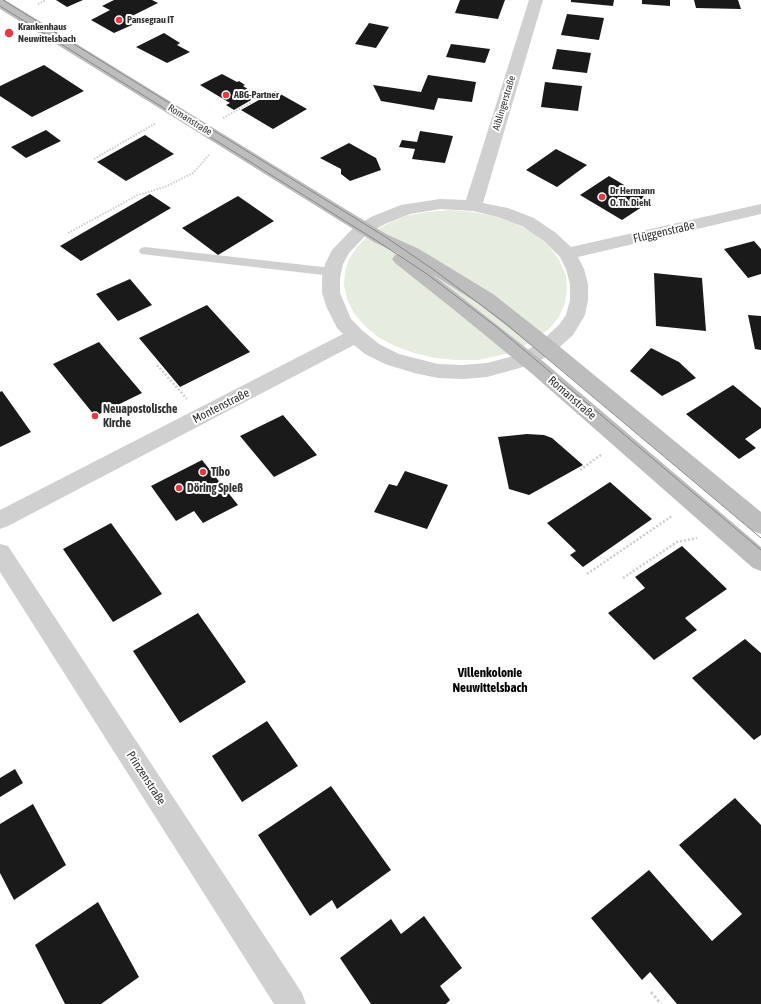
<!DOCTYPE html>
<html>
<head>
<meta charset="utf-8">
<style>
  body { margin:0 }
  canvas { display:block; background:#fff }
</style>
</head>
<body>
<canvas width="761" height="1004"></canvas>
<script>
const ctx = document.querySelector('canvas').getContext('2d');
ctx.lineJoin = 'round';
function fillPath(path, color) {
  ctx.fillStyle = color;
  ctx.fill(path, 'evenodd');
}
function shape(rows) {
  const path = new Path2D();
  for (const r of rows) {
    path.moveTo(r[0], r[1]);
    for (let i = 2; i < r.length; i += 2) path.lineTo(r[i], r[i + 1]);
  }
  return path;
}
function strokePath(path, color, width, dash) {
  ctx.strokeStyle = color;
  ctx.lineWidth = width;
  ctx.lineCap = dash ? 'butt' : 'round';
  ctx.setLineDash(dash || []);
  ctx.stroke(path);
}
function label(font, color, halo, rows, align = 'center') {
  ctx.font = font + ' "Asap Condensed",sans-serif';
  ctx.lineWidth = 4;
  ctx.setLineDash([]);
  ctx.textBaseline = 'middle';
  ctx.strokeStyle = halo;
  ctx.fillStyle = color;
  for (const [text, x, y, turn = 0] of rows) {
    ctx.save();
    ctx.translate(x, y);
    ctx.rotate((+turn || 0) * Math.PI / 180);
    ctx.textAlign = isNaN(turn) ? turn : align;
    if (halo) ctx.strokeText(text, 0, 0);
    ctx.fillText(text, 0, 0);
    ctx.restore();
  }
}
fillPath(shape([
  [450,210,472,212,494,216,515,223,533,233,548,245,559,260,566,275,567,289,565,303,559,317,549,329,530,343,506,354,478,360,456,360,435,358,414,353,395,346,378,337,364,325,354,313,347,299,344,285,345,272,349,259,357,247,370,234,387,224,406,216,427,212]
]), '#e6ecdf');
fillPath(shape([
  [56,0,83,0,67,7],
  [114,0,152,0,158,3,132,16,141,21,114,33,91,20,110,10,102,6],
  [460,0,505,0,498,19,455,13],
  [571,0,614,0,613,6,571,2],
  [642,0,670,0,670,6,642,4],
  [694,0,738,0,741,9,696,8],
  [567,14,604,18,599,40,561,35],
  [369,23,389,27,376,48,355,44],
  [164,33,180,43,177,45,190,52,167,63,136,47],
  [451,44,490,49,485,63,446,57],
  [557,49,591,53,587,73,552,69],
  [44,65,84,91,32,117,0,96,0,86],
  [222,74,237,82,239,81,245,85,243,86,258,96,234,110,226,105,230,103,200,85],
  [428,75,476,82,472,102,438,98,434,110,381,101,373,85,421,92],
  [545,82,582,86,578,111,541,107],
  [275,91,307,109,273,129,241,110],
  [46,130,61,141,26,158,11,147],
  [420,131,453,136,445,163,412,159,415,149,399,147,402,140,417,142],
  [145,135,174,154,126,181,97,162],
  [349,143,376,158,381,170,350,181,341,174,341,169,320,158],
  [556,149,587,165,557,187,526,170],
  [609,176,651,201,622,220,580,195],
  [150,194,171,208,81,261,60,246],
  [238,196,274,221,218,255,182,228],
  [754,241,761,249,761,274,748,278,724,249],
  [654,273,702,278,706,331,656,326],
  [130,279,152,305,118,321,96,294],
  [207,305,250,352,180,387,139,338],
  [748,315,761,316,761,350,755,349],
  [99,342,142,393,95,416,53,364],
  [651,348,679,362,696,378,662,396,630,371],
  [733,385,761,408,761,428,745,439,756,448,739,459,686,414],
  [2,391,31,432,0,447,0,392],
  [283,415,317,455,274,477,240,436],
  [527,434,544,435,552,438,583,465,529,495,509,489,498,437],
  [202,460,238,505,203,523,194,511,176,521,151,486],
  [405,471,448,485,427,529,374,512,389,484,397,486],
  [610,482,652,519,583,567,570,555,576,551,547,523],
  [111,523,162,594,113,622,63,549],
  [682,546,727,589,685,618,697,630,654,660,608,613,645,588,635,577],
  [198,613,246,682,180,723,133,651],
  [745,639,761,653,761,735,754,740,692,678],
  [267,721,298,766,242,802,212,756],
  [15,769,23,783,0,797,0,778],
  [331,786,391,870,337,909,332,900,310,916,258,835],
  [735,798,761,825,761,1004,677,1004,650,972,642,980,591,918,649,870,712,941,742,914,679,845],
  [33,804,66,865,14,900,0,873,0,824],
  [98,902,139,977,101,1004,65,1004,35,945],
  [424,916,462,968,440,986,450,1000,446,1004,371,1004,340,958,391,919,401,934]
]), '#1a1a1a');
strokePath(shape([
  [38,4,46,0],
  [223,118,252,102],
  [94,159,156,123],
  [68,233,138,195,165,187,193,173,209,155]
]), '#cdcdcd', 2, [1.5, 1.5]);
strokePath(shape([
  [157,365,187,399],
  [580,470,602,454],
  [587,574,672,516],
  [623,578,677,542,697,538]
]), '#cdcdcd', 2.5, [2, 2]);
strokePath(shape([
  [651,992,661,1004]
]), '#cdcdcd', 3, [2.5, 2.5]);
fillPath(shape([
  [145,247,332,268,336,269,338,272,336,275,332,276,141,254,139,251,141,248,145,247]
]), '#d0d0d0');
fillPath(shape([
  [529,0,543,0,483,203,508,208,534,218,556,233,571,247,761,204,761,214,578,257,584,269,588,284,588,300,585,315,573,335,554,352,534,364,487,377,463,379,438,378,414,373,385,364,365,354,354,345,8,526,0,529,0,510,343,334,337,328,327,308,322,293,322,278,325,264,332,250,355,226,373,216,401,205,440,199,466,200,529,0],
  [440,209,473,211,498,217,522,226,544,241,560,257,566,269,570,284,570,300,566,315,559,325,540,342,521,354,487,363,463,365,438,364,399,354,379,344,363,331,351,319,340,293,340,278,343,264,349,253,367,234,385,224,410,214,440,209],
  [0,544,8,546,302,993,306,1004,274,1004,0,572,0,544]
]), '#d0d0d0');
fillPath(shape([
  [0,0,5,0,386,234,419,249,493,294,554,342,761,512,761,534,753,531,540,352,479,304,432,274,544,362,761,547,761,571,753,568,530,372,453,309,395,263,392,259,395,255,399,254,374,242,0,9,0,0]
]), '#bdbdbd');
strokePath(shape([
  [3,0,384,236,434,270,505,323,761,538],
  [0,6,377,241,427,274,498,328,761,550]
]), '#888', 1);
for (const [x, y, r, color] of [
  [119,20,4,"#e63946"],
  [9,33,5,"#e63946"],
  [226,95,4,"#e63946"],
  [602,197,4,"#e63946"],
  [95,416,4,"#e63946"],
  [203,472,4,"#e63946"],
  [179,488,4,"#e63946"]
]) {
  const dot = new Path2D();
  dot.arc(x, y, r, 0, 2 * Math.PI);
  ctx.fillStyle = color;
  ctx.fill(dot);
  strokePath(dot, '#fff', 1.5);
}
label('bold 10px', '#333', '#fff', [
  ["Pansegrau IT",127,20],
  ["Krankenhaus",18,27],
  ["Neuwittelsbach",18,39],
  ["ABG-Partner",234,95],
  ["Dr Hermann",610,191],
  ["O. Th. Diehl",610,203]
], 'left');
label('10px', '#333', '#fff', [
  ["Aiblingerstraße",504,103,-73],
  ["Romanstraße",190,120,32]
]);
label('12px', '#333', '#fff', [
  ["Flüggenstraße",664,232,-13],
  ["Romanstraße",572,398,41],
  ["Montenstraße",221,406,-27],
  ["Prinzenstraße",146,778,57]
]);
label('bold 12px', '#333', '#fff', [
  ["Neuapostolische",103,409],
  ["Kirche",103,423],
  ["Tibo",211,472],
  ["Döring Spieß",187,488]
], 'left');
label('bold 13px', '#000', '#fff', [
  ["Villenkolonie",490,673],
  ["Neuwittelsbach",490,688]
]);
</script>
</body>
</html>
